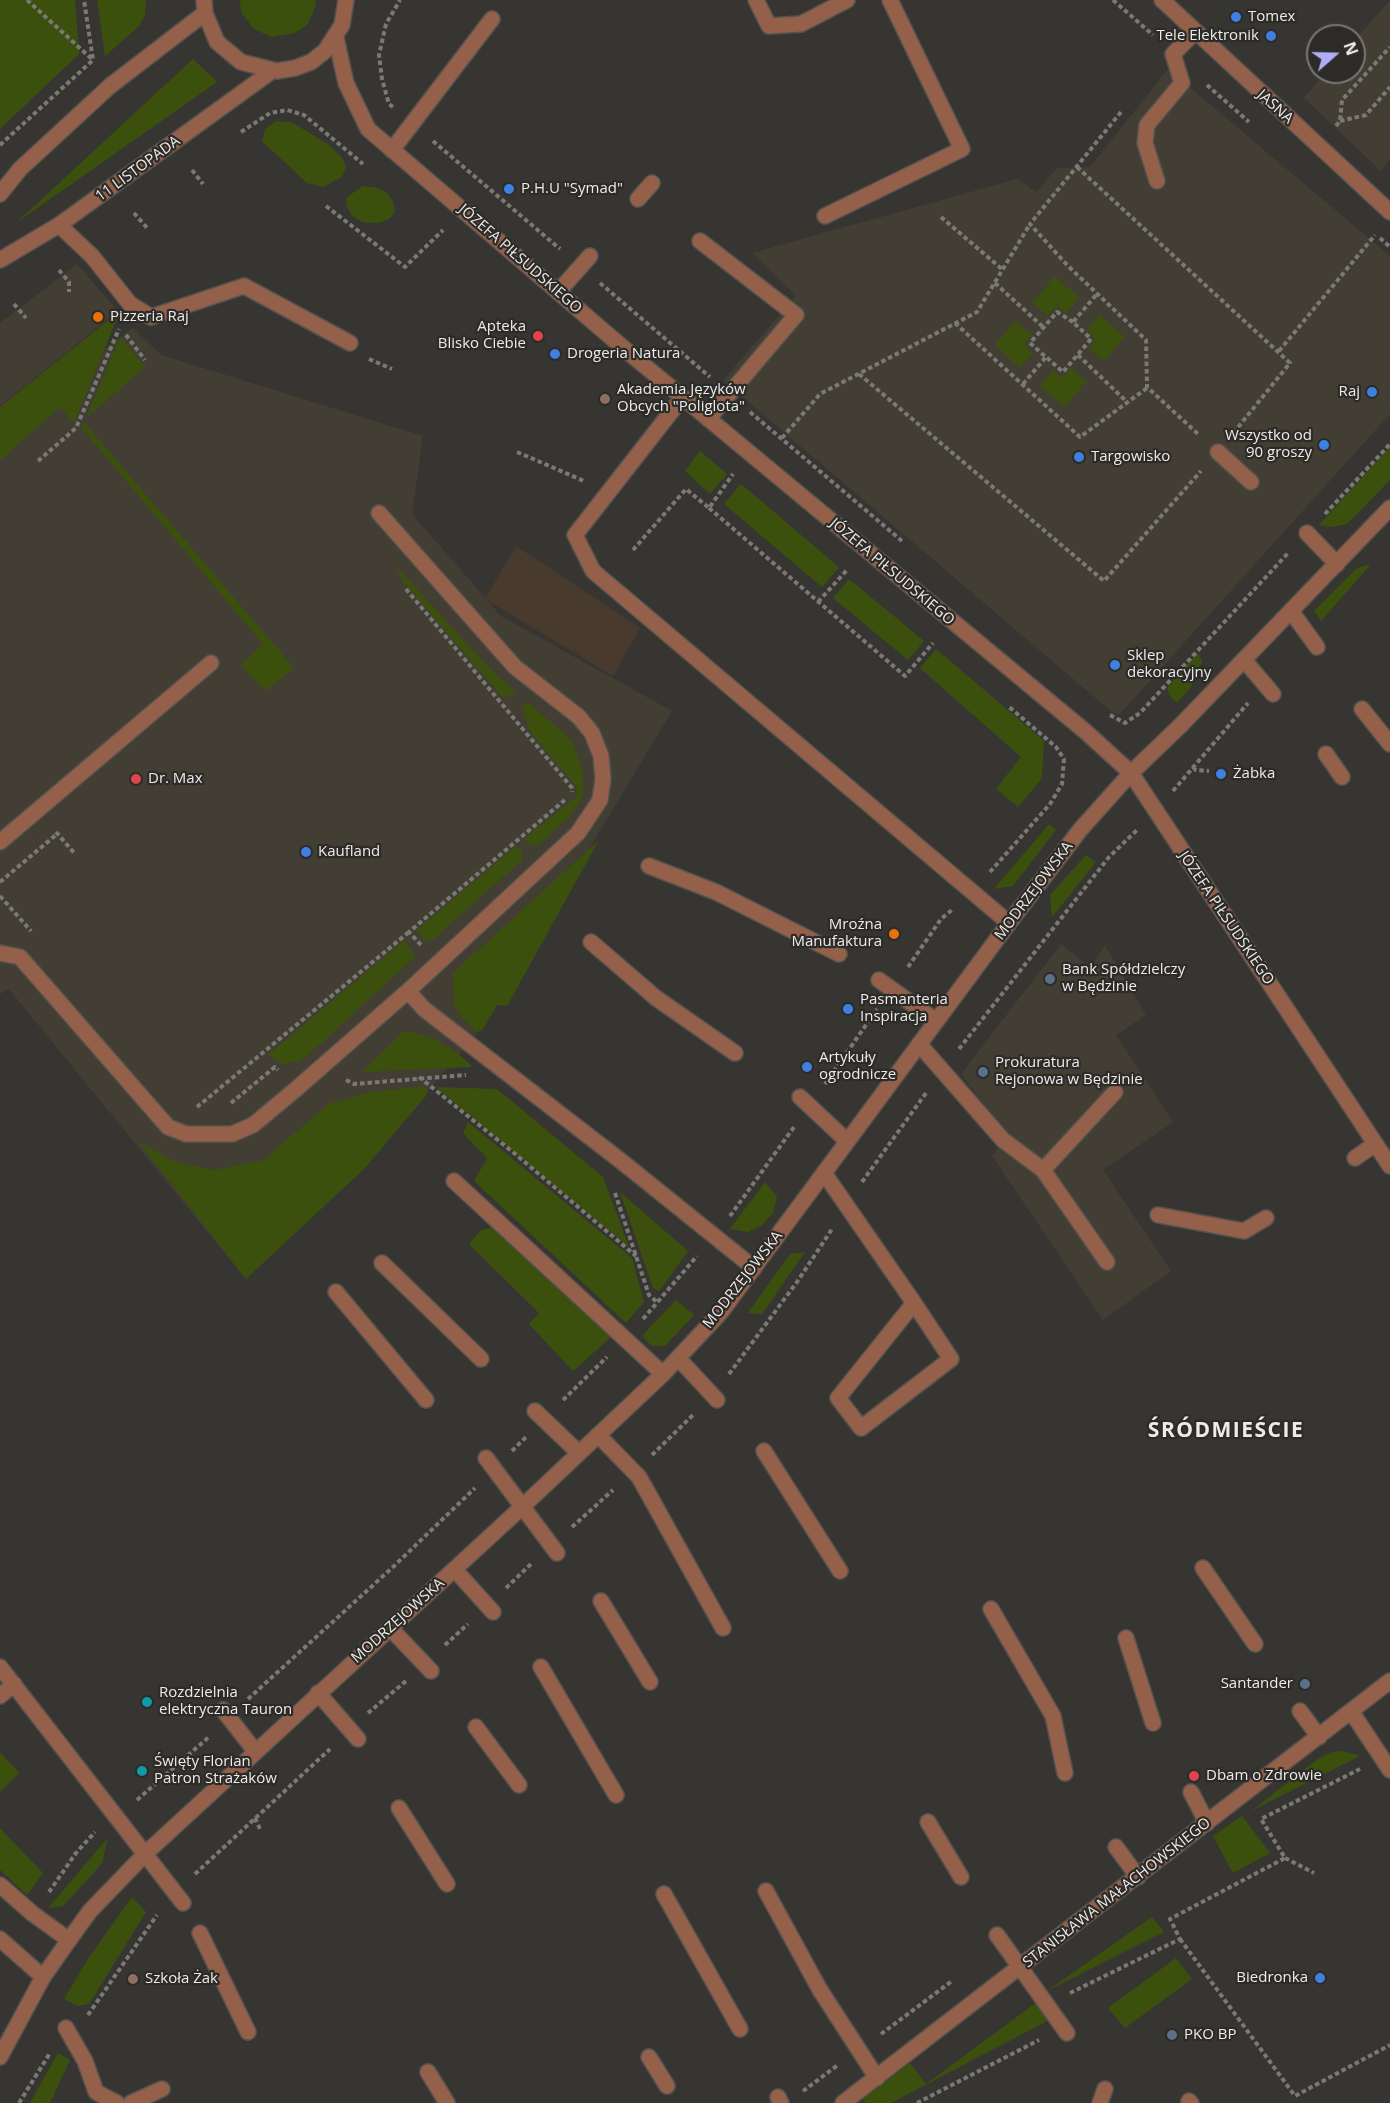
<!DOCTYPE html>
<html>
<head>
<meta charset="utf-8">
<style>
  body { margin:0 }
  #map { position:relative; width:1390px; height:2103px; overflow:hidden; background:#373532; font-family:"Open Sans",sans-serif }
  canvas { display:block }
  .north { position:absolute; left:1306px; top:24px; width:60px; height:60px; box-sizing:border-box; background:#2d2b28; border:2px solid #797875; border-radius:50%; rotate:70deg; font-size:16px; font-weight:700; line-height:24px; text-align:center; color:#ecebe9 }
  .north::after { content:''; display:block; margin:auto; width:21px; height:27px; background:#b1adfa; clip-path:polygon(50% 0,100% 100%,50% 72%,0 100%) }
</style>
</head>
<body>
<div id="map">
<canvas width="1390" height="2103"></canvas>
<div class="north">N</div>
</div>
<script>
const ctx = document.querySelector('canvas').getContext('2d');
ctx.lineJoin = 'round';
function fillPath(path, color) {
  ctx.fillStyle = color;
  ctx.fill(path, 'evenodd');
}
function shape(rows) {
  const path = new Path2D();
  for (const r of rows) {
    path.moveTo(r[0], r[1]);
    for (let i = 2; i < r.length; i += 2) path.lineTo(r[i], r[i + 1]);
  }
  return path;
}
function strokePath(path, color, width, dash) {
  ctx.strokeStyle = color;
  ctx.lineWidth = width;
  ctx.lineCap = dash ? 'butt' : 'round';
  ctx.setLineDash(dash || []);
  ctx.stroke(path);
}
function label(font, color, halo, rows, align = 'center') {
  ctx.font = font + ' "Open Sans",sans-serif';
  ctx.lineWidth = 4.5;
  ctx.setLineDash([]);
  ctx.textBaseline = 'middle';
  ctx.strokeStyle = halo;
  ctx.fillStyle = color;
  for (const [text, x, y, turn = 0] of rows) {
    ctx.save();
    ctx.translate(x, y);
    ctx.rotate((+turn || 0) * Math.PI / 180);
    ctx.textAlign = isNaN(turn) ? turn : align;
    if (halo) ctx.strokeText(text, 0, 0);
    ctx.fillText(text, 0, 0);
    ctx.restore();
  }
}
fillPath(shape([
  [1390,0,1390,159,1381,171,1304,98,1326,72,1354,72,1354,41],
  [1168,69,1390,256,1390,414,1120,714,1113,713,723,380,796,296,752,253,1017,179,1036,192,1057,168,1090,167],
  [77,264,118,311,0,406,0,323],
  [133,328,161,355,423,436,412,514,501,616,672,711,482,1027,363,1167,246,1279,9,989,0,994,0,426],
  [1061,944,1091,968,1105,945,1146,1015,1116,1035,1173,1122,1103,1170,1171,1271,1103,1320,992,1156,1008,1136,961,1074]
]), '#423e34');
fillPath(shape([
  [516,546,640,628,613,676,485,599]
]), '#493a2e');
fillPath(shape([
  [0,0,75,0,79,54,0,129],
  [97,0,146,0,145,16,139,26,105,56],
  [240,0,315,0,316,5,308,24,295,33,271,37,253,28,241,12],
  [193,59,217,82,16,223],
  [276,121,291,122,328,144,342,157,346,167,342,177,323,187,307,183,262,141,265,129],
  [363,186,377,188,386,192,393,201,395,211,389,219,378,223,363,222,352,216,346,205,347,197],
  [1055,276,1079,298,1066,313,1057,306,1048,315,1032,303],
  [115,315,117,318,74,423,60,407,0,460,0,407],
  [1100,315,1125,337,1104,361,1089,348,1096,339,1087,330],
  [1016,321,1032,335,1024,344,1033,353,1020,368,995,345],
  [120,337,145,367,86,418],
  [1071,368,1086,381,1064,407,1040,386,1053,370,1062,378],
  [84,422,294,668,265,691,241,665,263,644,81,427],
  [1390,447,1390,480,1347,524,1331,527,1319,525],
  [700,451,727,474,710,494,685,471],
  [741,484,839,567,822,587,724,504],
  [1371,564,1321,621,1314,611,1357,568],
  [397,567,487,666,516,692,503,698,401,579],
  [849,579,924,641,908,660,833,598],
  [936,649,1044,741,1042,778,1018,807,996,789,1021,757,920,668],
  [1198,653,1202,661,1191,687,1177,703,1169,695,1167,688],
  [528,702,572,741,583,773,583,794,578,805,569,817,536,847,527,843,524,839,577,796,576,786,529,730,522,707],
  [1049,824,1056,830,1013,886,994,889],
  [599,840,507,1006,497,1005,482,1030,477,1032,461,1017,454,1004,453,973],
  [517,845,521,850,522,860,431,941,423,940,417,930],
  [1086,855,1096,862,1052,917,1050,895],
  [405,940,415,957,307,1056,298,1061,283,1064,268,1055],
  [404,1031,428,1036,455,1051,473,1067,362,1072],
  [423,1086,428,1091,425,1097,364,1169,246,1279,139,1142,176,1162,215,1170,264,1160,328,1104,366,1093],
  [436,1087,497,1089,603,1177,629,1247],
  [468,1122,632,1258,644,1302,626,1323,474,1181,487,1158,463,1133],
  [765,1182,777,1197,773,1213,761,1226,748,1232,730,1229],
  [620,1192,688,1251,659,1291,653,1288],
  [494,1227,611,1337,573,1371,529,1324,539,1313,469,1244,481,1230],
  [805,1252,762,1314,748,1313,790,1254],
  [676,1300,694,1315,665,1346,652,1346,642,1336],
  [1343,1751,1360,1756,1251,1811,1318,1759,1332,1752],
  [0,1752,19,1773,0,1792],
  [1242,1816,1270,1853,1233,1873,1213,1836],
  [0,1828,43,1873,27,1895,0,1870],
  [107,1839,103,1861,92,1875,63,1906,48,1908],
  [132,1897,146,1912,89,2004,78,2006,64,1999,88,1959],
  [1152,1917,1164,1932,1047,1991,1142,1924],
  [1176,1958,1192,1979,1125,2028,1108,2008],
  [1037,2002,1049,2020,891,2103,866,2103,863,2099,910,2063,926,2084],
  [58,2053,70,2060,50,2103,30,2103]
]), '#3c500e');
const service = shape([
  [392,150,492,19],
  [1157,181,1145,143,1147,125,1182,83,1173,54,1194,33],
  [638,199,652,183],
  [59,225,92,256,130,304,151,317,244,286,350,343],
  [700,241,796,315],
  [558,292,590,256],
  [682,398,575,535,593,571,1009,923],
  [1218,452,1251,482],
  [1307,533,1337,564],
  [1291,611,1317,647],
  [1244,660,1273,694],
  [1362,709,1390,744],
  [1326,754,1342,777],
  [0,842,211,663],
  [649,866,716,892,839,954],
  [591,942,656,998,735,1053],
  [0,953,20,957,168,1127,186,1134,232,1134,253,1125,295,1090,408,991,578,833,600,800,603,779,601,756,592,733,579,717,515,667,379,513],
  [879,980,936,1021],
  [408,991,424,1009,621,1161,754,1268],
  [919,1044,1003,1140,1043,1170,1115,1092],
  [800,1097,847,1141],
  [1355,1158,1375,1144],
  [1043,1170,1107,1262],
  [824,1173,914,1303,951,1359,861,1428,838,1398,914,1303],
  [454,1181,663,1374],
  [1158,1215,1244,1231,1266,1218],
  [382,1263,481,1359],
  [336,1292,426,1400],
  [678,1358,717,1400],
  [535,1411,579,1453],
  [598,1435,639,1477,723,1628],
  [764,1451,840,1571],
  [486,1458,557,1553],
  [1203,1568,1255,1644],
  [455,1570,493,1612],
  [601,1601,650,1682],
  [991,1609,1053,1716,1065,1773],
  [390,1628,431,1671],
  [1126,1638,1153,1723],
  [0,1667,183,1903],
  [541,1667,616,1795],
  [318,1693,358,1739],
  [0,1696,14,1684],
  [223,1710,255,1751],
  [476,1727,519,1785],
  [399,1808,447,1884],
  [928,1822,961,1877],
  [0,1885,33,1914,69,1940],
  [664,1894,740,2029],
  [200,1933,248,2032],
  [66,2028,85,2061,96,2092,117,2103],
  [649,2057,667,2086],
  [428,2072,447,2103],
  [1189,2101,1191,2103],
  [131,2103,162,2089],
  [1100,2103,1105,2089]
]);
const minor = shape([
  [204,0,205,13,217,42,241,62,277,71,295,68,311,62,325,51,342,25,346,0],
  [756,0,769,26,801,24,847,0],
  [1162,0,1390,212],
  [336,38,346,83,368,129,634,357,1086,732,1131,773,1390,1166],
  [0,194,20,169,110,86,205,13],
  [825,216,962,149,890,0],
  [0,260,59,225,272,71],
  [708,419,796,315],
  [1300,1711,1319,1737],
  [1351,1711,1390,1770],
  [1191,1792,1207,1823],
  [1116,1847,1138,1877],
  [766,1891,820,1990,877,2078],
  [997,1935,1067,2033],
  [0,1939,43,1977],
  [0,2057,43,1977,69,1940,90,1911,146,1853,522,1507,663,1374,721,1312,1009,923,1080,830,1131,773,1180,726,1390,508],
  [778,2097,781,2103],
  [843,2103,1390,1681]
]);
strokePath(service, '#54524f', 18);
strokePath(minor, '#54524f', 18);
strokePath(shape([
  [27,0,93,60],
  [1113,0,1153,35],
  [1207,85,1249,122],
  [393,107,389,104,382,79,379,55,386,24,400,0],
  [1121,112,1030,224,1068,266,1146,340,1147,387,1198,434],
  [1340,121,1366,115,1390,87],
  [1336,126,1340,121,1342,100,1390,47],
  [241,132,270,113,287,110,304,115,363,164],
  [433,141,560,249],
  [0,145,93,60,84,0],
  [1077,167,1290,363,1235,431],
  [192,170,203,184],
  [326,206,405,267,443,230],
  [134,213,148,229],
  [941,217,1003,270],
  [1380,238,1390,247],
  [59,270,69,282,69,292],
  [600,283,710,377],
  [995,283,1043,327],
  [14,304,26,318],
  [1073,322,1057,312,1030,343,1063,372,1091,339,1073,322,1097,294],
  [955,323,1080,437,1147,388],
  [126,335,145,360],
  [1279,351,1375,235],
  [1078,355,1127,402],
  [369,359,392,369],
  [859,374,1104,581,1201,471],
  [1023,384,1046,357],
  [750,412,902,541],
  [782,438,820,394,977,312,1030,224],
  [517,452,584,481],
  [38,461,76,428,119,329],
  [709,508,905,676,933,643],
  [1325,514,1390,444],
  [633,550,686,489,709,508,733,474],
  [406,589,572,788,572,792],
  [818,602,847,570],
  [1110,715,1125,723,1140,713,1289,552],
  [1193,767,1196,770,1209,771],
  [1173,791,1248,703],
  [56,832,75,854],
  [990,872,1050,804,1062,784,1064,759,1056,747,1008,706],
  [0,882,57,834],
  [0,896,31,931],
  [421,945,409,932,566,799],
  [908,967,941,919,953,909],
  [959,1049,1109,857,1138,829],
  [419,1077,514,1153,636,1256],
  [346,1080,354,1084,466,1075],
  [825,1084,877,1009],
  [231,1103,275,1067,278,1070],
  [197,1107,409,932],
  [862,1182,926,1093],
  [615,1193,649,1295,658,1303],
  [730,1216,794,1127],
  [643,1319,697,1256],
  [729,1374,797,1282,832,1229],
  [563,1400,607,1357],
  [512,1451,526,1437],
  [652,1455,694,1414],
  [572,1527,613,1490],
  [506,1588,531,1564],
  [445,1645,468,1624],
  [248,1699,393,1567,475,1488],
  [368,1713,406,1681],
  [137,1800,210,1736],
  [255,1818,260,1829],
  [1285,1858,1314,1873],
  [195,1874,330,1749],
  [49,1892,76,1853,95,1832],
  [1180,1939,1295,2096,1390,2045],
  [1070,1993,1180,1939,1170,1919,1285,1858,1261,1819,1360,1769],
  [88,2015,157,1915],
  [881,2034,952,1981],
  [803,2091,838,2065],
  [19,2103,50,2053],
  [917,2103,1039,2040]
]), '#7a7976', 4, [4.5, 3]);
strokePath(service, '#94604a', 15);
strokePath(minor, '#94604a', 15);
for (const [x, y, r, color] of [
  [1236,17,6,"#3f7fe0"],
  [1271,36,6,"#3f7fe0"],
  [509,189,6,"#3f7fe0"],
  [98,317,6,"#e8710a"],
  [538,336,6,"#e0444e"],
  [555,354,6,"#3f7fe0"],
  [1372,392,6,"#3f7fe0"],
  [605,399,6,"#8d6e63"],
  [1324,445,6,"#3f7fe0"],
  [1079,457,6,"#3f7fe0"],
  [1115,665,6,"#3f7fe0"],
  [1221,774,6,"#3f7fe0"],
  [136,779,6,"#e0444e"],
  [306,852,6,"#3f7fe0"],
  [894,934,6,"#e8710a"],
  [1050,979,6,"#5c6f8a"],
  [848,1009,6,"#3f7fe0"],
  [807,1067,6,"#3f7fe0"],
  [983,1072,6,"#5c6f8a"],
  [1305,1684,6,"#5c6f8a"],
  [147,1702,6,"#0f9aa8"],
  [142,1771,6,"#0f9aa8"],
  [1194,1776,6,"#e0444e"],
  [1320,1978,6,"#3f7fe0"],
  [133,1979,6,"#8d6e63"],
  [1172,2035,6,"#5c6f8a"]
]) {
  const dot = new Path2D();
  dot.arc(x, y, r, 0, 2 * Math.PI);
  ctx.fillStyle = color;
  ctx.fill(dot);
  strokePath(dot, '#2d2b28', 2);
}
label('15px', '#ecebe9', '#2d2b28', [
  ["Tomex",1248,17],
  ["Tele Elektronik",1259,36,"right"],
  ["P.H.U \"Symad\"",521,189],
  ["Pizzeria Raj",110,317],
  ["Apteka",526,327,"right"],
  ["Blisko Ciebie",526,344,"right"],
  ["Drogeria Natura",567,354],
  ["Akademia Języków",617,390],
  ["Obcych \"Poliglota\"",617,407],
  ["Raj",1360,392,"right"],
  ["Wszystko od",1312,436,"right"],
  ["90 groszy",1312,453,"right"],
  ["Targowisko",1091,457],
  ["Sklep",1127,656],
  ["dekoracyjny",1127,673],
  ["Żabka",1233,774],
  ["Dr. Max",148,779],
  ["Kaufland",318,852],
  ["Mroźna",882,925,"right"],
  ["Manufaktura",882,942,"right"],
  ["Bank Spółdzielczy",1062,970],
  ["w Będzinie",1062,987],
  ["Pasmanteria",860,1000],
  ["Inspiracja",860,1017],
  ["Artykuły",819,1058],
  ["ogrodnicze",819,1075],
  ["Prokuratura",995,1063],
  ["Rejonowa w Będzinie",995,1080],
  ["Santander",1293,1684,"right"],
  ["Rozdzielnia",159,1693],
  ["elektryczna Tauron",159,1710],
  ["Święty Florian",154,1762],
  ["Patron Strażaków",154,1779],
  ["Dbam o Zdrowie",1206,1776],
  ["Biedronka",1308,1978,"right"],
  ["Szkoła Żak",145,1979],
  ["PKO BP",1184,2035]
], 'left');
label('15px', '#ecebe9', '#2d2b28', [
  ["JASNA",1275,107,42],
  ["11 LISTOPADA",138,169,-36],
  ["JÓZEFA PIŁSUDSKIEGO",520,259,41],
  ["JÓZEFA PIŁSUDSKIEGO",892,572,40],
  ["MODRZEJOWSKA",1034,891,-53],
  ["JÓZEFA PIŁSUDSKIEGO",1226,918,56],
  ["MODRZEJOWSKA",743,1280,-52],
  ["MODRZEJOWSKA",398,1621,-42],
  ["STANISŁAWA MAŁACHOWSKIEGO",1117,1893,-38]
]);
ctx.letterSpacing = '1.5px';
label('bold 21px', '#ecebe9', '#2d2b28', [
  ["ŚRÓDMIEŚCIE",1226,1431]
]);
ctx.letterSpacing = '0px';
</script>
</body>
</html>
